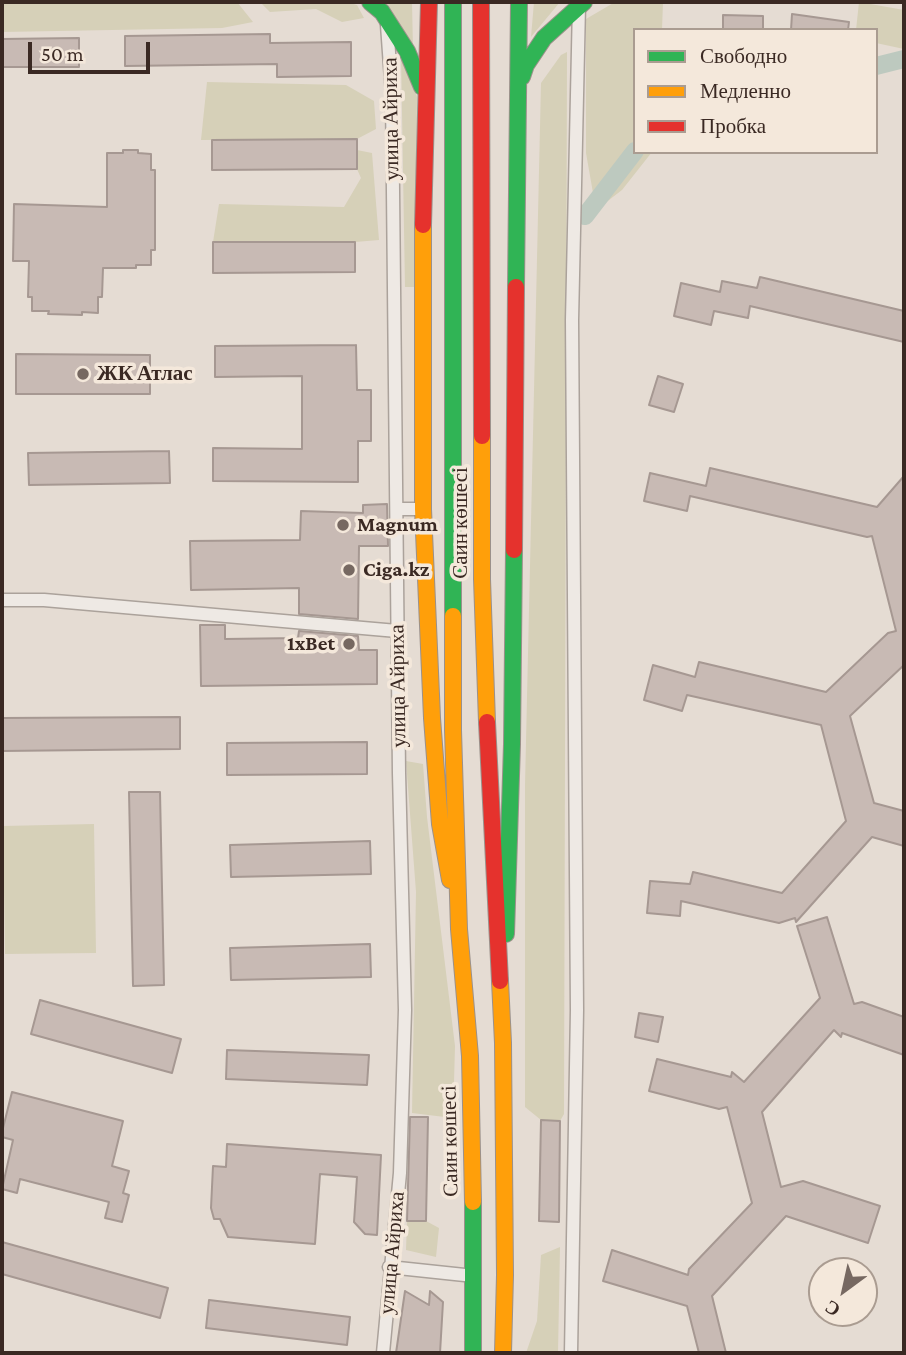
<!DOCTYPE html>
<html>
<head>
<meta charset="utf-8">
<style>
	body { margin:0 }
	#map { position:relative; width:906px; height:1355px; overflow:hidden; background:#e5dcd3; font-family:"Crimson Pro",serif }
	canvas { display:block }
	.frame { position:absolute; inset:0; border:4px solid #3a2923; pointer-events:none }
	.legend { position:absolute; left:633px; top:28px; width:245px; height:126px; box-sizing:border-box; background:#f4e8db; border:2px solid #aa9c91; margin:0; padding:9px 12px; list-style:none; font-size:21px; color:#3a2923 }
	.legend li { display:flex; align-items:center; gap:14px; height:35px }
	.legend b { width:35px; border:2px solid #aa9c91 }
	.north { position:absolute; left:808px; top:1257px; width:70px; height:70px; box-sizing:border-box; background:#f4e8db; border:2px solid #aa9c91; border-radius:50%; rotate:213deg; font-size:19px; font-weight:700; line-height:28px; text-align:center; color:#3a2923 }
	.north::after { content:''; display:block; margin:auto; width:24px; height:32px; background:#766861; clip-path:polygon(50% 0,100% 100%,50% 72%,0 100%) }
	.scale { position:absolute; left:28px; top:42px; width:122px; height:32px; box-sizing:border-box; border:4px solid #3a2923; border-top:0; padding-left:9px; font-size:21px; line-height:24px; white-space:nowrap; color:#3a2923; -webkit-text-stroke:5px #f4e8db; paint-order:stroke }
</style>
</head>
<body>
<div id="map">
<canvas width="906" height="1355"></canvas>
<div class="frame"></div>
<ul class="legend">
<li><b style="height:9px;background:#30b455"></b>Свободно</li>
<li><b style="height:9px;background:#ff9f0a"></b>Медленно</li>
<li><b style="height:9px;background:#e5322d"></b>Пробка</li>
</ul>
<div class="north">С</div>
<div class="scale">50 m</div>
</div>
<script>
const context = document.querySelector('canvas').getContext('2d');
context.lineJoin = 'round';
function paint(path, color) { context.fillStyle = color; context.fill(path, 'evenodd'); }
const poly = rows => new Path2D(rows.map(r => 'M' + r).join(''));
function strokePath(path, color, width, dash) { context.strokeStyle = color; context.lineWidth = width; context.lineCap = dash ? 'butt' : 'round'; context.setLineDash(dash || []); context.stroke(path); }
function drawText(font, color, halo, rows, align = 'center') {
  context.font = font + ' "Crimson Pro",serif'; context.lineWidth = 7; context.setLineDash([]); context.textBaseline = 'middle'; context.strokeStyle = halo; context.fillStyle = color; for (const [text, x, y, turn = 0] of rows) {
    context.save(); context.translate(x, y); context.rotate((+turn || 0) * Math.PI / 180); context.textAlign = isNaN(turn) ? turn : align; if (halo) context.strokeText(text, 0, 0); context.fillText(text, 0, 0); context.restore();
  }
}
paint(poly([
	[2,2,237,2,253,22,222,28,2,32],
	[260,2,347,2,357,5,364,18,342,22,316,9,270,12],
	[378,2,412,2,413,50],
	[534,2,560,2,531,37],
	[615,2,663,2,662,30,635,30,635,152,652,152,622,190,596,210,586,153,586,19],
	[859,2,904,10,904,49,876,43,876,30,856,30],
	[567,52,564,1114,560,1121,541,1120,525,1107,525,785,541,83,561,55],
	[401,55,412,78,417,97,415,287,405,287],
	[207,82,346,85,374,101,376,129,357,139,201,140],
	[357,150,372,153,379,240,355,242,213,242,219,204,344,207,361,178,357,169],
	[406,761,423,764,427,817,455,1046,453,1118,412,1113,416,892],
	[94,824,96,953,5,954,3,826],
	[407,1220,426,1221,439,1228,436,1257,406,1250],
	[560,1247,558,1353,526,1353,537,1321,541,1255]
]), '#d6d0b8');
strokePath(poly([
	[876,66,904,59],
	[585,216,635,151]
]), '#bdc9bf', 18);
const building = poly([
	[792,14,849,22,848,30,791,30,792,14],
	[723,15,763,16,763,30,723,30,723,15],
	[270,34,270,43,351,42,351,76,277,77,277,64,125,66,125,36,270,34],
	[79,38,79,67,2,67,2,39,79,38],
	[357,139,357,169,212,170,212,140,357,139],
	[123,150,138,150,138,153,151,154,151,170,155,170,155,250,151,250,151,265,136,265,136,268,103,268,102,297,98,297,98,313,82,312,82,315,48,314,49,311,32,311,32,297,28,297,29,261,13,261,14,204,107,207,107,153,123,153,123,150],
	[213,242,355,242,355,272,213,273,213,242],
	[760,277,904,311,904,342,750,306,748,318,714,311,711,325,674,316,681,283,720,292,722,281,757,288,760,277],
	[356,345,357,390,371,390,371,441,358,441,358,482,213,481,213,448,302,449,302,376,215,377,215,346,356,345],
	[16,354,150,355,150,394,16,394,16,354],
	[658,376,683,384,674,412,649,405,658,376],
	[169,451,170,483,29,485,28,453,169,451],
	[710,468,877,507,904,476,904,665,850,716,874,803,904,811,904,846,872,837,796,922,795,918,779,923,681,901,680,916,647,913,650,881,690,884,693,872,782,893,846,821,821,725,687,695,682,711,644,700,653,665,695,677,699,662,826,692,888,633,896,631,872,536,867,537,690,496,687,511,644,501,650,473,706,486,710,468],
	[387,504,388,546,359,546,358,619,299,614,299,588,191,590,190,541,300,540,301,511,363,513,363,505,387,504],
	[200,625,225,625,225,639,298,638,299,631,358,636,359,650,377,650,377,684,201,686,200,625],
	[180,717,180,749,2,751,2,718,180,717],
	[367,742,367,774,227,775,227,743,367,742],
	[129,792,160,792,164,985,133,986,129,792],
	[370,841,371,874,231,877,230,845,370,841],
	[827,917,854,1004,862,1002,904,1017,904,1055,842,1033,841,1037,834,1030,762,1112,781,1187,803,1181,880,1206,868,1243,786,1216,712,1296,726,1353,699,1353,687,1306,603,1281,612,1250,688,1275,689,1269,752,1203,727,1107,719,1109,649,1091,657,1059,731,1077,732,1072,744,1082,820,998,797,926,827,917],
	[370,944,371,977,231,980,230,948,370,944],
	[40,1000,181,1039,172,1073,31,1034,40,1000],
	[639,1013,663,1017,658,1042,635,1037,639,1013],
	[227,1050,369,1055,367,1085,226,1079,227,1050],
	[12,1092,123,1121,112,1166,129,1171,123,1193,129,1195,122,1222,105,1218,109,1202,20,1179,17,1193,2,1189,13,1140,2,1137,2,1132,12,1092],
	[410,1117,428,1117,426,1221,407,1221,410,1117],
	[541,1120,560,1121,559,1222,539,1221,541,1120],
	[227,1144,381,1155,377,1235,365,1234,354,1222,357,1177,320,1174,315,1244,228,1237,220,1219,214,1219,211,1208,213,1166,226,1167,227,1144],
	[2,1242,168,1288,160,1318,2,1274,2,1242],
	[405,1291,429,1305,430,1291,443,1302,440,1353,396,1353,405,1291],
	[209,1300,350,1317,347,1345,206,1328,209,1300]
]);
paint(building, '#c8bab4');
strokePath(building, '#a69892', 2);
const street = poly([
	[397,509,423,509],
	[2,600,44,600,397,631],
	[389,1267,474,1276],
	[383,1353,400,1173,405,1010,399,773,392,94,387,25],
	[571,1353,577,1010,572,320,579,5]
]);
const fast = poly([
	[370,2,382,12,407,51,422,87],
	[453,2,453,616],
	[522,77,526,65,544,38,584,2],
	[516,287,519,2],
	[506,934,512,744,514,550],
	[473,1202,473,1353]
]);
const slow = poly([
	[423,225,423,509,432,718,440,824,450,880],
	[482,436,482,579,487,722],
	[453,616,453,730,459,929,470,1056,473,1202],
	[500,981,503,1043,505,1275,503,1353]
]);
const jam = poly([
	[481,2,482,436],
	[423,225,429,2],
	[514,550,516,287],
	[487,722,500,981]
]);
strokePath(street, '#aba29b', 15);
strokePath(fast, '#9b918b', 18);
strokePath(slow, '#9b918b', 18);
strokePath(jam, '#9b918b', 18);
strokePath(street, '#eee9e4', 12);
strokePath(fast, '#30b455', 16);
strokePath(slow, '#ff9f0a', 16);
strokePath(jam, '#e5322d', 16);
for (const [x, y, r, color] of [
	[83,374,7,"#766861"],
	[343,525,7,"#766861"],
	[349,570,7,"#766861"],
	[349,644,7,"#766861"]
]) { const dot = new Path2D(); dot.arc(x, y, r, 0, 2 * Math.PI); context.fillStyle = color; context.fill(dot); strokePath(dot, '#f4e8db', 2.5); }
drawText('21px', '#3a2923', '#f4e8db', [
	["улица Айриха",391,119,-91],
	["Саин көшесі",461,523,-90],
	["улица Айриха",398,686,-91],
	["Саин көшесі",450,1141,-91],
	["улица Айриха",392,1253,-85]
]);
drawText('bold 21px', '#3a2923', '#f4e8db', [
	["ЖК Атлас",97,374],
	["Magnum",357,525],
	["Ciga.kz",363,570],
	["1xBet",335,644,"right"]
], 'left');
</script>
</body>
</html>
